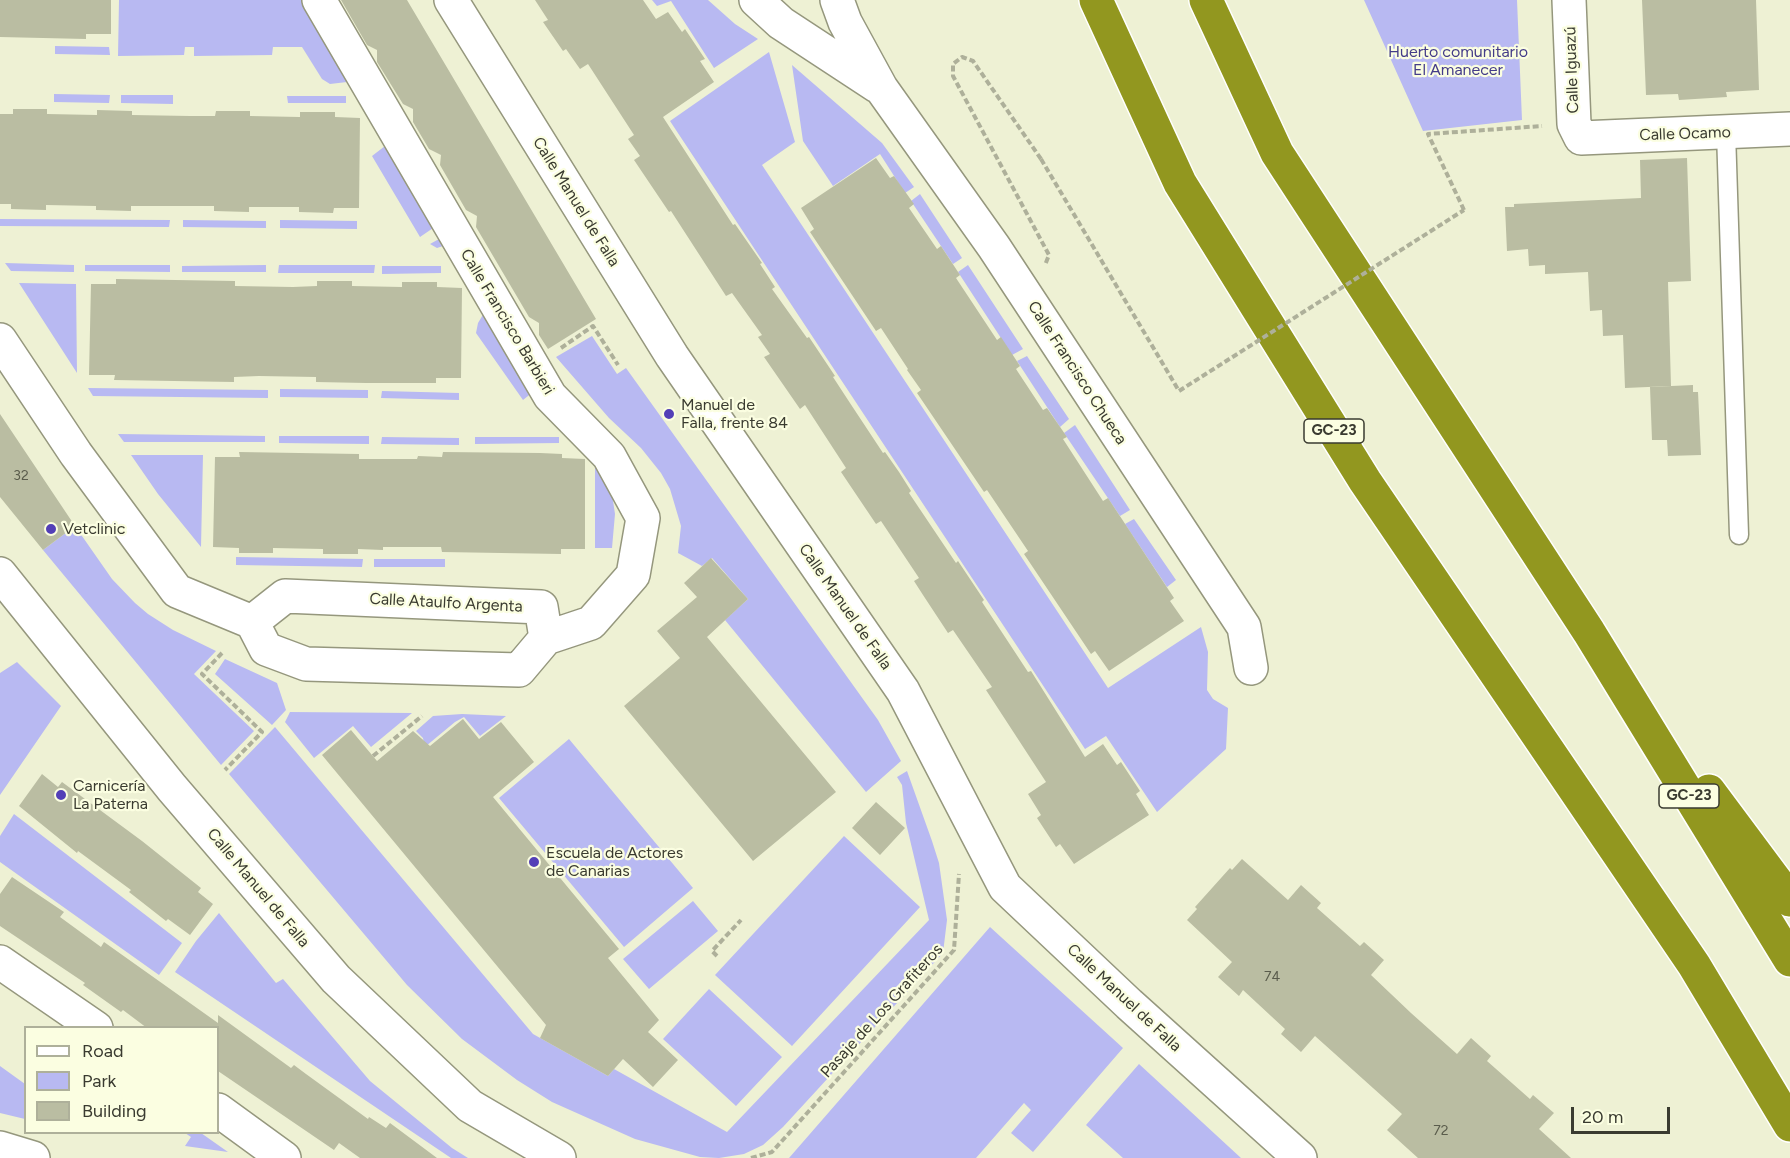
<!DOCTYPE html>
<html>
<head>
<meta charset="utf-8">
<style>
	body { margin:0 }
	#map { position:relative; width:1790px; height:1158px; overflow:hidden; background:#eef1d4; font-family:Figtree,sans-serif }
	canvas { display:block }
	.legend { position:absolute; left:24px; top:1026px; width:195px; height:108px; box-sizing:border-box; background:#fbfee1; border:2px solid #aeb09a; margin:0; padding:8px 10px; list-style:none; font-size:18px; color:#3a3b30 }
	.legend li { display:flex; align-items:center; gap:12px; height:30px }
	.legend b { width:30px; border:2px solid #aeb09a }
	.scale { position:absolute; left:1571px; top:1107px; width:99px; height:27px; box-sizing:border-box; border:3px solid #3a3b30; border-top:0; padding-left:8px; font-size:18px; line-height:21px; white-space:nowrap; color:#3a3b30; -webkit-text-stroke:4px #fbfee1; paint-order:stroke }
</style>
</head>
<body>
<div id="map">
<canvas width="1790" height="1158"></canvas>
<ul class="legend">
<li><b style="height:8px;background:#fff"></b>Road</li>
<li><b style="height:16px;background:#b8b9f2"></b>Park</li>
<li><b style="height:16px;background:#babda2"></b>Building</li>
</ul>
<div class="scale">20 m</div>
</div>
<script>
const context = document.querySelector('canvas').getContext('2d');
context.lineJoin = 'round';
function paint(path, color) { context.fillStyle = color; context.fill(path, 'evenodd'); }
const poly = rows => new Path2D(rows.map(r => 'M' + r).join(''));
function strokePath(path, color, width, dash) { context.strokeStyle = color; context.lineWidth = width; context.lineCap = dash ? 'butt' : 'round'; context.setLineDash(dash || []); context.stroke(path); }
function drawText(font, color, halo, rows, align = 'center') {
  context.font = font + ' Figtree,sans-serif'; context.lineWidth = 4.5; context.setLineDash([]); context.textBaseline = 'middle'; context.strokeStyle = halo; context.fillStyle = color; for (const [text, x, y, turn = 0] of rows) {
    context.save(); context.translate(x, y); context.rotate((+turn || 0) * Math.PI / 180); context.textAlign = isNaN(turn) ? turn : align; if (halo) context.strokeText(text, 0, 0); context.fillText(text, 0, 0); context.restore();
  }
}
paint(poly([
	[119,0,305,0,439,224,420,237,372,156,385,146,347,82,330,84,322,79,302,47,273,47,272,55,194,56,194,47,185,47,184,55,118,56],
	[652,0,708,0,735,24,758,39,714,68,671,1,657,6],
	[1364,0,1517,0,1522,120,1423,131],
	[55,46,109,47,110,55,55,54],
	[769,52,795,142,762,165,1108,688,1201,627,1208,652,1207,690,1213,699,1228,708,1226,749,1157,812,1106,736,1085,749,670,121],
	[792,65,882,143,914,187,905,193,880,154,833,186,803,141],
	[54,94,110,95,109,103,54,102],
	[121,95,173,95,173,104,121,103],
	[287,96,346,96,346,103,288,103],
	[920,194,962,258,953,264,911,201],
	[0,219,170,220,169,227,0,226],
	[183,220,266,221,266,228,183,227],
	[280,220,357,221,357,229,280,228],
	[448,234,538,388,523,400,476,333,478,323,484,313,446,245,437,248,430,244],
	[5,263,74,265,74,272,11,271],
	[85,265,170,265,170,272,85,271],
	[266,265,266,272,182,272,182,266],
	[279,265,375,265,374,273,278,273],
	[968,265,1023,349,1012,355,958,272],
	[382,266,441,266,441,273,382,274],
	[19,283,76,284,77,373],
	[592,336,617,374,626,368,878,720,901,761,866,792,725,620,748,599,712,558,702,566,678,553,681,526,670,489,661,473,641,448,609,418,556,357],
	[1027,356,1069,419,1060,427,1017,361],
	[88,388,268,390,268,398,93,396],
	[280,389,368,390,368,398,280,397],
	[382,391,459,393,459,400,381,398],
	[1075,425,1130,510,1120,516,1064,433],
	[118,434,265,436,265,442,124,442],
	[279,436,369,436,369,444,279,443],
	[382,437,459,438,459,445,381,444],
	[475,437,559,437,559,443,475,444],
	[131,455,203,455,201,547,158,494],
	[595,463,612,494,615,514,612,548,595,548],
	[1134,519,1176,580,1167,587,1125,524],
	[75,526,112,579,135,603,148,614,173,630,216,651,194,674,254,731,221,765,43,550],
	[236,557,363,559,362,567,236,565],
	[374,559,445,559,445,567,374,567],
	[225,659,277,683,286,710,272,725,215,674],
	[17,662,61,706,0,795,0,673],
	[290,712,412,713,371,747,353,726,314,758,285,722],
	[462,714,506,716,480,736,464,717,455,722,420,751,424,744,423,738,416,731,433,716],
	[275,727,533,1034,608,1076,614,1069,727,1132,929,920,906,823,902,785,897,777,907,771,932,841,939,863,947,920,943,953,783,1127,763,1145,744,1154,719,1158,700,1157,635,1139,552,1102,517,1080,462,1039,407,985,229,774],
	[569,739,693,888,624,947,499,798],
	[14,814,182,943,159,975,0,862,0,836],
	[844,836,920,907,792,1046,715,975],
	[693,901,718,931,649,989,623,959],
	[219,913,276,983,283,979,370,1081,452,1148,468,1158,451,1158,175,972,196,941],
	[990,927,1123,1048,1033,1152,1011,1133,1031,1110,1024,1103,976,1158,789,1158],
	[709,989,782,1057,736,1106,663,1039],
	[1139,1064,1241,1158,1123,1158,1086,1125],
	[0,1066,25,1084,25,1119,0,1113],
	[185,1133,201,1133,228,1152,185,1146,191,1137]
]), '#b8b9f2');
paint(poly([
	[0,0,111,0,111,34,86,34,86,39,0,37],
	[341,0,407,0,596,319,548,349,539,335,539,323,529,317,476,227,477,216,466,210,440,165,441,155,429,149,413,122,413,109,403,104,377,62,377,50,367,45],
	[535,0,643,0,656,19,668,12,682,32,685,29,705,59,700,61,714,82,663,117,733,225,735,224,762,263,760,264,775,287,772,289,807,338,809,337,835,376,833,377,848,400,883,453,885,452,899,472,911,491,909,493,956,563,958,561,984,600,982,602,1028,672,1031,671,1085,757,1103,744,1117,765,1121,762,1140,791,1136,794,1149,815,1074,864,1060,844,1056,847,1037,818,1041,815,1028,794,1046,782,986,690,992,687,953,630,948,633,923,595,914,581,919,578,881,521,876,524,841,472,846,468,805,405,800,409,764,357,770,354,758,337,762,335,732,293,726,296,671,211,669,212,634,160,640,156,628,139,634,135,588,64,580,69,566,49,563,51,543,22,548,20],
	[1642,0,1756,0,1759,90,1726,92,1727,97,1679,100,1678,94,1646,95],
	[13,109,47,109,47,114,97,115,97,110,132,111,132,115,190,116,215,116,216,111,250,111,250,116,300,117,300,112,335,112,335,117,360,118,359,208,334,208,333,213,299,212,299,207,249,207,249,212,214,211,214,206,131,206,131,211,96,210,96,206,46,205,46,210,11,209,11,204,0,204,0,114,13,114],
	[876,158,890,178,894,176,914,204,909,208,937,249,941,246,960,275,956,278,997,340,1001,337,1020,366,1016,369,1043,410,1047,408,1067,437,1063,439,1103,501,1108,498,1174,598,1170,601,1184,621,1109,671,1095,651,1091,654,1024,554,1028,551,987,490,984,492,917,393,921,390,907,370,908,369,881,328,876,331,810,232,814,229,801,208],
	[1687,158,1691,281,1668,282,1671,386,1625,388,1623,335,1603,336,1602,310,1590,311,1588,272,1545,274,1545,265,1529,266,1528,249,1507,251,1505,207,1514,207,1514,204,1641,198,1640,160],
	[116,279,235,281,235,286,293,287,317,286,317,281,352,281,352,286,402,287,402,282,437,282,437,287,462,288,461,378,436,378,436,383,366,383,316,382,316,377,259,376,234,377,234,382,114,380,115,375,89,375,91,284,116,284],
	[1693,385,1693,392,1698,392,1701,455,1668,456,1667,440,1652,440,1650,387],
	[0,414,75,526,43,550,0,497],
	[239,452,359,454,359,459,417,459,418,456,442,457,443,452,540,453,562,454,562,458,585,459,585,549,561,549,561,554,442,552,441,547,383,547,383,550,358,549,358,554,323,554,323,549,273,548,273,553,239,553,239,548,213,547,215,457,240,457],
	[711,558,748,599,707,637,836,792,753,861,624,706,680,658,657,631,697,597,684,583],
	[463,719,479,739,501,722,534,762,493,797,619,949,608,958,659,1020,648,1032,678,1060,653,1087,623,1059,608,1076,540,1038,546,1025,322,755,351,730,377,761,413,731,430,746],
	[42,774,58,787,62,782,142,841,201,888,198,892,213,904,190,935,168,919,166,921,129,892,131,890,78,851,77,853,19,806],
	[876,802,905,828,880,855,852,828],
	[1242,859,1288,900,1301,885,1321,903,1317,908,1360,946,1364,942,1384,960,1371,975,1411,1013,1457,1054,1471,1038,1491,1056,1487,1061,1530,1099,1533,1095,1554,1113,1539,1129,1571,1158,1418,1158,1387,1130,1402,1114,1315,1036,1301,1052,1281,1034,1285,1029,1243,990,1239,996,1218,977,1232,962,1187,920,1197,909,1195,907,1230,868,1232,870],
	[12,877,64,912,60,917,101,947,104,942,218,1023,218,1015,291,1068,294,1065,306,1074,368,1119,369,1117,386,1128,390,1123,437,1158,360,1158,339,1143,334,1150,218,1071,218,1028,147,1028,123,1010,121,1012,83,985,85,983,0,926,0,894]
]), '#babda2');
const service = poly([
	[1726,132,1739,535]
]);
const minor = poly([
	[319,0,550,396,609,456,643,518,633,575,591,623,546,638],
	[451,0,672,356,903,691,1005,887,1129,1004,1300,1158],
	[756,0,781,23,877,86],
	[837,0,845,22,881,88,994,247,1244,627,1251,668],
	[1569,0,1574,124,1581,138,1790,129],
	[0,340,76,454,177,591,252,622,266,649,306,664,519,670,546,638,541,607,285,596,252,622],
	[0,574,172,788,336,979,470,1106,559,1158],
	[0,962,96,1028],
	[218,1110,284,1158],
	[0,1148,33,1158]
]);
const motorway = poly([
	[1096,0,1180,183,1365,481,1694,965,1790,1125],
	[1206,0,1277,153,1589,632,1790,960],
	[1709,791,1790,900]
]);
strokePath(service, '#95977d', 21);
strokePath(minor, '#95977d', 36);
strokePath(motorway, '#fff', 36);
strokePath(poly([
	[1041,159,973,61,962,57,953,64,953,76,1049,255,1045,265],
	[1464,210,1428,134,1542,126],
	[561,348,593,326,618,365],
	[222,653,202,674,262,732,225,770],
	[373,756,422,716],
	[717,956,712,951,741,920],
	[751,1158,772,1152,954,950,959,874]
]), '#aeb09a', 4, [6, 3]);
strokePath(service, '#fff', 18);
strokePath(minor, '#fff', 33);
strokePath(motorway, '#92971f', 33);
strokePath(poly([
	[1041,159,1179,391,1464,210]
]), '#aeb09a', 4, [6, 3]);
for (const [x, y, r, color] of [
	[669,414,6,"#533fb7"],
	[51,529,6,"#533fb7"],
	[61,795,6,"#533fb7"],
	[534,862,6,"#533fb7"]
]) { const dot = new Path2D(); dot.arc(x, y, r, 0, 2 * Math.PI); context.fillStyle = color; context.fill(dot); strokePath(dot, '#fbfee1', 2); }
drawText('14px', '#5a5c4c', null, [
	["32",21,476],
	["74",1272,977],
	["72",1441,1131]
]);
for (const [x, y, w] of [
	[1334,431,60],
	[1689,796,60]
]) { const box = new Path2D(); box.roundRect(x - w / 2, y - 12, w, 24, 4.5); context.fillStyle = '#fbfee1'; context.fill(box); strokePath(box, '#3a3b30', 1.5); }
drawText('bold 15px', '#3a3b30', null, [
	["GC-23",1334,431],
	["GC-23",1689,796]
]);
drawText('16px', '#443c88', '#fbfee1', [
	["Huerto comunitario",1458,52],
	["El Amanecer",1458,70]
]);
drawText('16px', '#3a3b30', '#fbfee1', [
	["Calle Iguazú",1572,70,-92],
	["Calle Ocamo",1685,134,-2],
	["Calle Manuel de Falla",576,202,58],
	["Calle Francisco Barbieri",507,322,59],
	["Calle Francisco Chueca",1077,373,57],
	["Calle Ataulfo Argenta",446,603,3],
	["Calle Manuel de Falla",845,607,55],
	["Calle Manuel de Falla",258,888,50],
	["Calle Manuel de Falla",1124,998,43],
	["Pasaje de Los Grafiteros",882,1011,-48]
]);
drawText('16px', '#3a3b30', '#fbfee1', [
	["Manuel de",681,405],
	["Falla, frente 84",681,423],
	["Vetclinic",63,529],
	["Carnicería",73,786],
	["La Paterna",73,804],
	["Escuela de Actores",546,853],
	["de Canarias",546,871]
], 'left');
</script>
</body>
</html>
